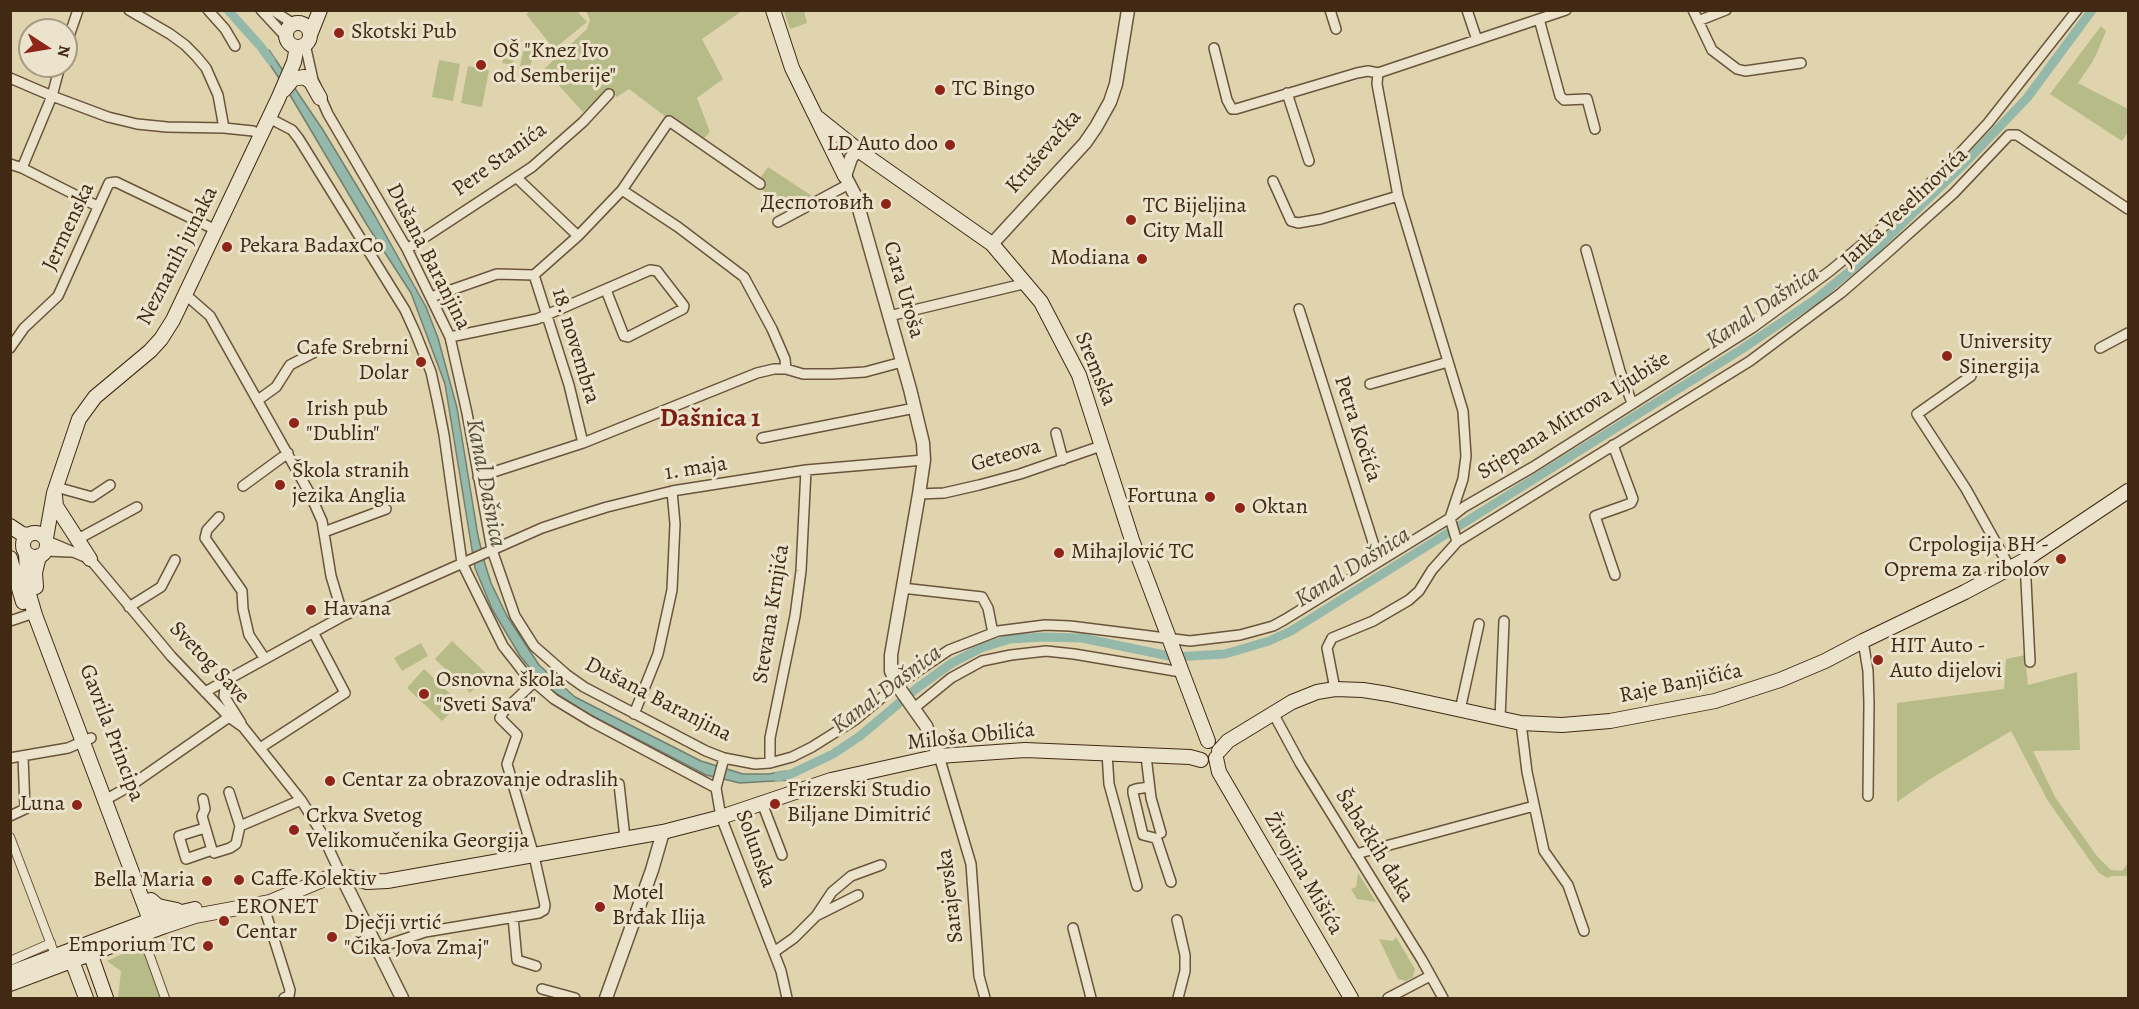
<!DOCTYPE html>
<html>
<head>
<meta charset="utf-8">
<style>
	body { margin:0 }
	#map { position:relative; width:2139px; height:1009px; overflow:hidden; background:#e0d4af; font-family:Alegreya,serif }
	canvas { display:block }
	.frame { position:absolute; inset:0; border:12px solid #422914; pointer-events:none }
	.north { position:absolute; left:18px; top:18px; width:60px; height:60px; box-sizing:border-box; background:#ebe3cb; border:2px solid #a79982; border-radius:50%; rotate:102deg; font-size:16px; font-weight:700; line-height:24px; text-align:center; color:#422914 }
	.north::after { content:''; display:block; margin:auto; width:21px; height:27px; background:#8f2418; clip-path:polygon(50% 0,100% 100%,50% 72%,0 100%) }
</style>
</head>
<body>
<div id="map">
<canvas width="2139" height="1009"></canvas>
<div class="frame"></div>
<div class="north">N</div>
</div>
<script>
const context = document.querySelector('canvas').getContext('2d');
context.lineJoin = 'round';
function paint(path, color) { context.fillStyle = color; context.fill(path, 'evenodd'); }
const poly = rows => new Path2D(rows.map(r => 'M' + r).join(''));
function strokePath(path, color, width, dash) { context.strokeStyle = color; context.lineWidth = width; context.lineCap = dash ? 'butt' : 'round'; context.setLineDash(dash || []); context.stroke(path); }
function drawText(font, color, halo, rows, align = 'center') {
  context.font = font + ' Alegreya,serif'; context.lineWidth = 6; context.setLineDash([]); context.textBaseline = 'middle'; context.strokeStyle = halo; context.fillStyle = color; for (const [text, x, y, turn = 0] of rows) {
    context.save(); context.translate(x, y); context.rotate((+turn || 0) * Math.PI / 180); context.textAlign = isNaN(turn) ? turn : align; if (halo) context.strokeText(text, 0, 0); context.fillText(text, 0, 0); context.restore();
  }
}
paint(poly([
	[531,11,577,11,587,22,554,49,526,14],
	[586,11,742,11,702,39,723,79,697,98,710,132,704,138,666,117,629,89,617,97,609,88,583,112,544,69,587,29,590,20],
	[784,11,804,11,807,23,790,29],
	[2101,26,2106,31,2099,48,2093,61,2078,83,2128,109,2128,132,2122,141,2050,94],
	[507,41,517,43,512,65,502,63],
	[525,43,535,45,530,68,520,66],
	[439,60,460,64,453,101,432,97],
	[468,66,489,70,482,107,461,103],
	[768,167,815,198,790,210,762,190,767,183,760,178],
	[452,641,488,675,470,693,435,659],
	[421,643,428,656,402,671,394,658],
	[2025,655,2028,685,2077,672,2080,750,2033,751,2055,797,2097,856,2111,870,2122,871,2128,863,2128,876,2112,876,2107,878,2098,872,2048,801,2011,731,1930,779,1897,802,1897,703,2004,689,2006,659],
	[424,669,460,703,442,721,407,688],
	[1358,873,1376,902,1357,899,1351,889,1356,887],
	[1396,937,1415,969,1413,977,1406,981,1398,979,1379,939,1393,941],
	[145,947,162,998,118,998,121,971,107,961,133,949]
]), '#b7bb87');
const water = poly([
	[269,50,323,130,375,216,426,307,438,338,457,408,478,536,485,564,491,583,507,616,539,665,575,697,701,761,743,774,769,774,786,771,790,780,740,783,706,775,585,712,560,696,542,683,520,656,492,609,475,568,445,384,411,293,367,225,290,95,263,54,269,50]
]);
paint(water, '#94b8aa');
strokePath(water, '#737f6e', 1.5);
strokePath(poly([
	[228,10,261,47,271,61],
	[777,777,791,774,833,754,860,736,917,688,952,663,981,648,1010,639,1043,637,1082,638,1174,657,1225,654,1269,641,1291,631,1742,349,1816,299,1874,251,1965,163,2027,98,2092,10]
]), '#94b8aa', 9);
const pedestrian = poly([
	[10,837,55,955],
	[142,934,165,998],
	[10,961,51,943]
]);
const minor = poly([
	[129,10,170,34,185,45,196,56,206,68,218,95,224,128],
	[208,10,225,29,235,46],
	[261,10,286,37],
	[272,10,294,24],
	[1330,10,1336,29],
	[1467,10,1477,40],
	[1693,10,1712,50,1737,69,1745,71,1801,63],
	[1539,19,1560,96,1564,100,1587,99,1595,129],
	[1698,21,1726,10],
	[305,44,313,80,328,114,407,249,450,337,467,413,492,550,515,616,534,646,567,675,584,687,706,751,724,758,755,764,770,763,792,757,812,747,855,720,897,685,949,650,998,631,1045,625,1070,626,1190,641,1240,635,1273,626,1284,620,1450,518,1464,507,1533,467,1752,328,1830,271,1894,218,1950,164,1988,123,2077,10],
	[66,45,78,10],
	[1214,48,1227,100,1232,109,1236,109,1357,73,1368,71,1378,73,1566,10],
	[60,66,52,96,108,117,137,124,167,127,224,128,253,131,261,135],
	[1378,73,1377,84,1398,196,1463,411,1466,456,1463,479,1450,518,1457,542],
	[10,78,52,96,22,168,10,164],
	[1287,93,1309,161],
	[269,118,292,130,299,139,405,310,415,332,431,372,438,404,444,435,462,563,503,646,525,674,554,699,592,722,716,788],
	[22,168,97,206],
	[517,178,578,236],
	[1273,181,1291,221,1298,223,1321,219,1398,196],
	[622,190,669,121,760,184],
	[778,222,849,184],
	[407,249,532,167,583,122,609,94],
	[1586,250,1620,371,1632,403],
	[186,295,210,316,310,494,322,521,331,576,343,616],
	[431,297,497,274,534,275],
	[1299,309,1379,561],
	[889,316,1027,283],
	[450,337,537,319,650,270,657,271,684,306,683,309,628,337,624,336,606,290],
	[10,348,24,328,58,296,109,183,116,182,216,230],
	[2100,348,2128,333],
	[1971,376,1917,414,1966,489,2010,568],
	[1370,384,1448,362],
	[258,400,276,387,290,365,313,353],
	[1056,433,1063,460],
	[762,438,915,408],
	[583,443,569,385,534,275,578,236,622,190,678,227,744,277,772,329,785,359,786,369],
	[1613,445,1633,499,1631,503,1626,505,1595,516,1615,575],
	[478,477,583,443,757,373,774,369,786,369,803,374,832,374,865,372,902,362],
	[243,486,288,453],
	[56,487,92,497,110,485],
	[919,494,944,493,979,485,1020,474,1101,446],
	[219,517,207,530,205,538,242,591,243,609,249,635,265,659],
	[324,532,386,509],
	[78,539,137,507],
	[47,541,90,559,171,656,229,717,243,727,301,800,321,832,341,875],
	[46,551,70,552],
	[2025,560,2030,662],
	[902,588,982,597,988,608,993,633],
	[129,607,161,587,175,560],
	[10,621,34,613],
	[1863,641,1868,671,1869,703,1868,796],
	[226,680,224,696,241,723],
	[1335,689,1327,648,1332,638,1373,621,1409,600,1419,591,1432,570,1457,542,1750,361,1774,343,1841,293,1886,254,1954,193,2009,135,2017,135,2128,209],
	[205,692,343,616,542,528,578,516,607,507,672,491,806,470,924,460],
	[913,709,951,678,982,661,1011,655,1046,651,1074,654,1181,672],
	[1460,710,1479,624],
	[1273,713,1300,763,1422,960,1443,998],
	[634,714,658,654,672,590,675,524,672,491],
	[1500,719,1504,621],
	[1521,723,1527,772,1544,851,1568,885,1584,931],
	[260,748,345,693,313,632],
	[1107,753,1109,784,1137,886],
	[939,756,971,864,979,976,985,998],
	[1146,756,1151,798,1161,833],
	[10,758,68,748,91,738],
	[724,758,716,788,721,817,781,971,787,998],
	[770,763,770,738,795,616,801,571,806,470],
	[619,784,625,838],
	[1149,787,1136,789,1133,790,1133,793,1143,835,1155,838,1157,840,1171,882],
	[203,799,205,809,202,816,212,850,214,853,230,848,236,844,240,826,229,792],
	[105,800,130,786,229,717],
	[762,803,782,855],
	[10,816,25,809,23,756],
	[240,826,301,800],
	[205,828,179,836,186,859,212,850],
	[1356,854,1534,806],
	[263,904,290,990,289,996,284,998],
	[816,916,858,895],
	[513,917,517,960,536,966],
	[1177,920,1185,955,1185,971,1178,998],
	[1073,928,1091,998],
	[378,948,425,932,539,913,544,910,545,905,534,856,507,764,517,735,500,718,504,711,533,683],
	[774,952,794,938,816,916,832,892,851,876,881,865],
	[542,989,575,998],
	[1388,998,1430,976]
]);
const tertiary = poly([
	[858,150,851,158,845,176,855,195,910,389,923,443,924,460,919,494,891,655,891,671,897,685,926,726,939,756],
	[992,244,1085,143,1096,127,1110,102,1116,84,1128,10],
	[341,875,402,998],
	[606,998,652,870,663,832]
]);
const secondary = poly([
	[773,10,792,68,845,176],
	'286 35a12 12 0 1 1 24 0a12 12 0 1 1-24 0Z',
	[310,35,320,10],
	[284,90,293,79,304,77,311,82,320,98],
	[818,118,858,150,992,244,1041,302,1079,375,1132,540,1208,741],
	[55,496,56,506,90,559],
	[10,526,22,534,28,535],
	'23 545a12 12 0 1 1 24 0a12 12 0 1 1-24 0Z',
	[46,538,54,493,79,419,95,397,150,351,161,339,173,320,278,99,294,62,297,47],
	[26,553,28,591,35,615,150,920,165,926],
	[10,558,23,602],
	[36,587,35,573,39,556],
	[1219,751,1228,741,1292,702,1317,692,1335,689,1363,690,1388,694,1521,723,1562,725,1610,721,1715,701,1780,680,1825,661,1863,641,1965,592,2025,560,2128,491],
	[1216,758,1219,772,1351,998],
	[151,900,158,906,177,910],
	[88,947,106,998],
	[69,953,86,998],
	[10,973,156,918,195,909],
	[10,984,165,926,195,916,270,902,327,878,341,875,367,882,387,881,663,832,721,817,831,780,939,756,1025,750,1190,757,1201,760]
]);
strokePath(pedestrian, '#6a543b', 10);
strokePath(minor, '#6a543b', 12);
strokePath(tertiary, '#6a543b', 15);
strokePath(secondary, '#422914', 16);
strokePath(pedestrian, '#ebe3cb', 8);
strokePath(minor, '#ebe3cb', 9);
strokePath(tertiary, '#ebe3cb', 12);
strokePath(secondary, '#ebe3cb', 14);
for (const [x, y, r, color] of [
	[339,33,6,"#8f2418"],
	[481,65,6,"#8f2418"],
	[940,90,6,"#8f2418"],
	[950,145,6,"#8f2418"],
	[886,204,6,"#8f2418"],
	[1131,220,6,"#8f2418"],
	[227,247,6,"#8f2418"],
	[1142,259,6,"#8f2418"],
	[1947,356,6,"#8f2418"],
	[421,362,6,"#8f2418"],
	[294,423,6,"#8f2418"],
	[280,485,6,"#8f2418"],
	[1210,497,6,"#8f2418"],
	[1240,508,6,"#8f2418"],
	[1059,553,6,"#8f2418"],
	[2061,559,6,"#8f2418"],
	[311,610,6,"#8f2418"],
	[1878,660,6,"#8f2418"],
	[424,694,6,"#8f2418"],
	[330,781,6,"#8f2418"],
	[775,804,6,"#8f2418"],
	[77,805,6,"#8f2418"],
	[294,830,6,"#8f2418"],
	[239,880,6,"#8f2418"],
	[207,881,6,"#8f2418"],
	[600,907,6,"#8f2418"],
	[224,921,6,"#8f2418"],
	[332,937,6,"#8f2418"],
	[208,946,6,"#8f2418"]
]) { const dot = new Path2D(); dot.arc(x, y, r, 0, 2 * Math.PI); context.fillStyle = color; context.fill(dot); strokePath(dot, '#ebe3cb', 2); }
drawText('22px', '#422914', '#ebe3cb', [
	["Skotski Pub",351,33],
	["OŠ \"Knez Ivo",493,52],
	["od Semberije\"",493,77],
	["TC Bingo",952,90],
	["LD Auto doo",938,145,"right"],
	["Деспотовић",874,204,"right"],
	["TC Bijeljina",1143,207],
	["City Mall",1143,232],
	["Pekara BadaxCo",239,247],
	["Modiana",1130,259,"right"],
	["University",1959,343],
	["Sinergija",1959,368],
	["Cafe Srebrni",409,349,"right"],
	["Dolar",409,374,"right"],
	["Irish pub",306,410],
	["\"Dublin\"",306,435],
	["Škola stranih",292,472],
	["jezika Anglia",292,497],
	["Fortuna",1198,497,"right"],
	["Oktan",1252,508],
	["Crpologija BH -",2049,546,"right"],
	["Oprema za ribolov",2049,571,"right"],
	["Mihajlović TC",1071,553],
	["Havana",323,610],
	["HIT Auto -",1890,647],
	["Auto dijelovi",1890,672],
	["Osnovna škola",436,681],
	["\"Sveti Sava\"",436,706],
	["Centar za obrazovanje odraslih",342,781],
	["Frizerski Studio",787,791],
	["Biljane Dimitrić",787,816],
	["Luna",65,805,"right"],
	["Crkva Svetog",306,817],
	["Velikomučenika Georgija",306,842],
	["Caffe Kolektiv",251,880],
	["Bella Maria",195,881,"right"],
	["Motel",612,894],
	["Brđak Ilija",612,919],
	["ERONET",236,908],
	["Centar",236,933],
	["Dječji vrtić",344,924],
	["\"Čika Jova Zmaj\"",344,949],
	["Emporium TC",196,946,"right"]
], 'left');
drawText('22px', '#422914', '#ebe3cb', [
	["Kruševačka",1044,152,-49],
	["Pere Stanića",500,160,-36],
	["Janka Veselinovića",1905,208,-43],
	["Jermenska",69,227,-65],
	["Neznanih junaka",178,256,-63],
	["Dušana Baranjina",428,257,63],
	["Cara Uroša",903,290,74],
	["18. novembra",575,346,73],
	["Sremska",1095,369,68],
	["Stjepana Mitrova Ljubiše",1574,416,-32],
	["Petra Kočića",1357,429,72],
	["Geteova",1006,456,-16],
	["1. maja",696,469,-9],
	["Stevana Krnjića",772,614,-81],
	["Svetog Save",209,663,46],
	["Raje Banjičića",1681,684,-12],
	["Dušana Baranjina",658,700,27],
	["Gavrila Principa",111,733,69],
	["Miloša Obilića",971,737,-6],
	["Šabačkih đaka",1374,846,58],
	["Solunska",755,849,70],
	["Živojina Mišića",1303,874,60],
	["Sarajevska",951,896,-97]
]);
drawText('italic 24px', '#564d3a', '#ebe3cb', [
	["Kanal Dašnica",1763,308,-34],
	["Kanal Dašnica",485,483,79],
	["Kanal Dašnica",1353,568,-32],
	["Kanal Dašnica",887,690,-37]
]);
drawText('bold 26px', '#7a1f14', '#ebe3cb', [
	["Dašnica 1",710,420]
]);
</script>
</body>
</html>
